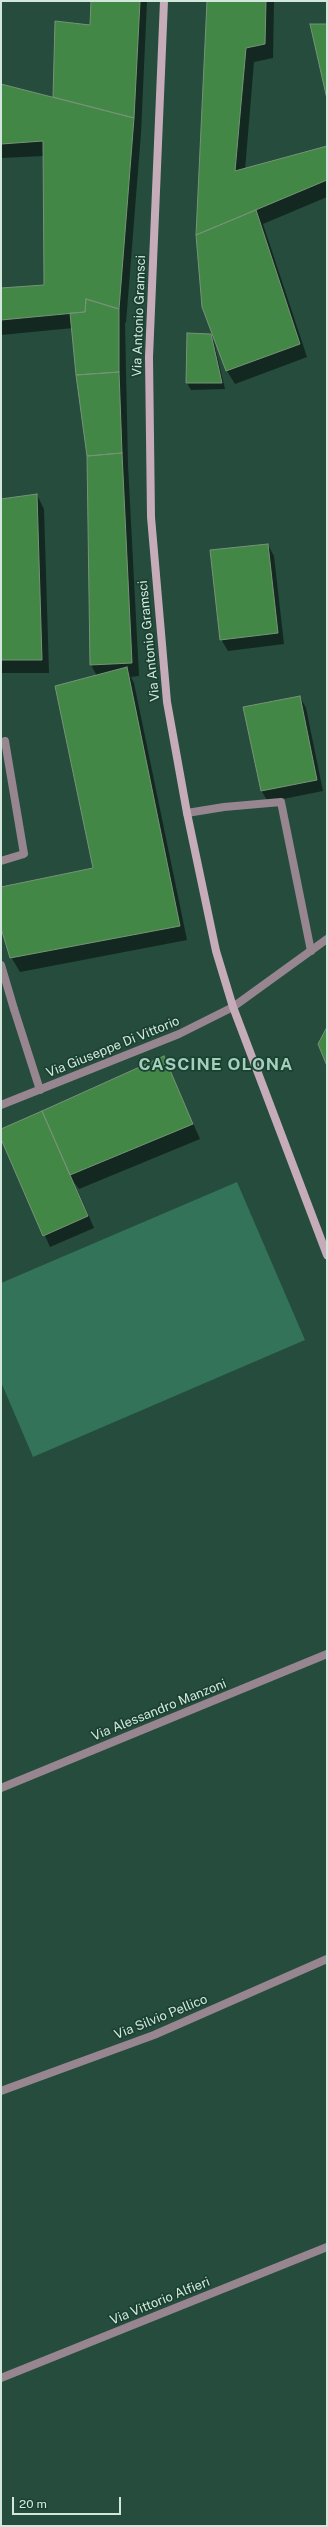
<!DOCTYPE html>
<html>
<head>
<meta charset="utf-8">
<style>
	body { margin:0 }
	#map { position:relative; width:328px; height:2527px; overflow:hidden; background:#254c3c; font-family:"Public Sans",sans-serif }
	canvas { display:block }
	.frame { position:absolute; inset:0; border:2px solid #d3e8dd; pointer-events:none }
	.scale { position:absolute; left:12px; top:2497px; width:109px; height:18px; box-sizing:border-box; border:2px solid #d3e8dd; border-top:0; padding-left:5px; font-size:12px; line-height:14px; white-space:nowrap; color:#d3e8dd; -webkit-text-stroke:3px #1a4132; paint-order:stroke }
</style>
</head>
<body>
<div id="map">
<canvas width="328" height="2527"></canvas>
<div class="frame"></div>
<div class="scale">20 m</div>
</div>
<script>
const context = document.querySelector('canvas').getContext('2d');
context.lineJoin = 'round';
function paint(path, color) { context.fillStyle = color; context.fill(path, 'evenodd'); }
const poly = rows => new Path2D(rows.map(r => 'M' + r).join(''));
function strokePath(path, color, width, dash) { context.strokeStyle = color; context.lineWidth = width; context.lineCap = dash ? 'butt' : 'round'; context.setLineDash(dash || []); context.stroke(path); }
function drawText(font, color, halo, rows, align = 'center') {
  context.font = font + ' "Public Sans",sans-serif'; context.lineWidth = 3.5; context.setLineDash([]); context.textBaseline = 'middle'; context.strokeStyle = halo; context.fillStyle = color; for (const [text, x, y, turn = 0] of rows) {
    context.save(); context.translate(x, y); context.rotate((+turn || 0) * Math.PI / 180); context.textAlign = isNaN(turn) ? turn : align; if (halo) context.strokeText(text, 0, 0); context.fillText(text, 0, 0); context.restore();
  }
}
paint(poly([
	[237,1182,305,1340,33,1457,1,1382,1,1283]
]), '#32735a');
paint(poly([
	[92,1,147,1,141,133,126,323,125,322,128,465,139,676,131,677,134,683,187,940,20,972,11,957,1,924,1,888,94,869,97,676,91,665,88,455,73,328,1,335,1,289,45,286,44,156,1,158,1,85,55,99,91,26],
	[208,1,274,1,273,58,254,62,245,170,327,147,327,197,263,224,307,357,235,384,227,371,203,307,197,235],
	[188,334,210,335,214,342,225,389,191,390,187,383],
	[37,495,44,509,49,673,1,673,1,500],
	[268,545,274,556,284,644,228,651,221,639],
	[300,697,306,708,323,791,268,802,261,790],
	[164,1058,200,1139,79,1189,74,1182,94,1228,50,1247,1,1136,1,1130]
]), '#0007');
const building = poly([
	[91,1,140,1,134,118,53,97,55,21,90,25,91,1],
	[207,1,266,1,265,44,246,48,235,171,327,146,327,180,196,235,207,1],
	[310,24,327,24,327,99,310,24],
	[1,84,134,118,119,309,86,299,85,312,1,320,1,288,44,285,43,141,1,144,1,84],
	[256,210,300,344,226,371,202,307,196,235,256,210],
	[86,299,119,309,119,372,76,375,70,313,85,312,86,299],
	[187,333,211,334,222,383,186,383,187,333],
	[119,372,122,453,87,456,76,375,119,372],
	[122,453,132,663,90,665,87,456,122,453],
	[37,494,42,660,1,660,1,499,37,494],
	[268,544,278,633,220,640,210,550,268,544],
	[127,667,180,926,10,958,1,928,1,887,93,868,55,686,127,667],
	[300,696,317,780,261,791,243,707,300,696],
	[327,1027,327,1066,318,1044,327,1027],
	[164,1056,193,1124,70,1175,42,1111,164,1056],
	[42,1111,88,1216,43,1236,1,1139,1,1129,42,1111]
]);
paint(building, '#438747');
strokePath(building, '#779377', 1);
strokePath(poly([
	[187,813,224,807,281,802,311,951],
	[1,861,24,854,5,741],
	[1,965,14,1009]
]), '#97868f', 8);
strokePath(poly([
	[233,1007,327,939],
	[14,1009,40,1090],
	[1,1788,327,1654],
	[1,2091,154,2035,327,1959],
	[1,2378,327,2247]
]), '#97868f', 8);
strokePath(poly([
	[1,1105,179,1034,233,1007]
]), '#97868f', 8);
strokePath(poly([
	[164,1,149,357,151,517,167,702,187,813,216,951,233,1007,327,1255]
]), '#c6abb9', 8);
drawText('13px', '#d3e8dd', '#1a4132', [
	["Via Antonio Gramsci",139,316,-88],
	["Via Antonio Gramsci",149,641,-96],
	["Via Giuseppe Di Vittorio",113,1047,-22],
	["Via Alessandro Manzoni",159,1710,-22],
	["Via Silvio Pellico",161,2017,-22],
	["Via Vittorio Alfieri",160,2301,-22]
]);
context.letterSpacing = '1px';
drawText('bold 17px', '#a4cfbb', '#1a4132', [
	["CASCINE OLONA",216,1065]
]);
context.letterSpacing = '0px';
</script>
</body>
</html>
